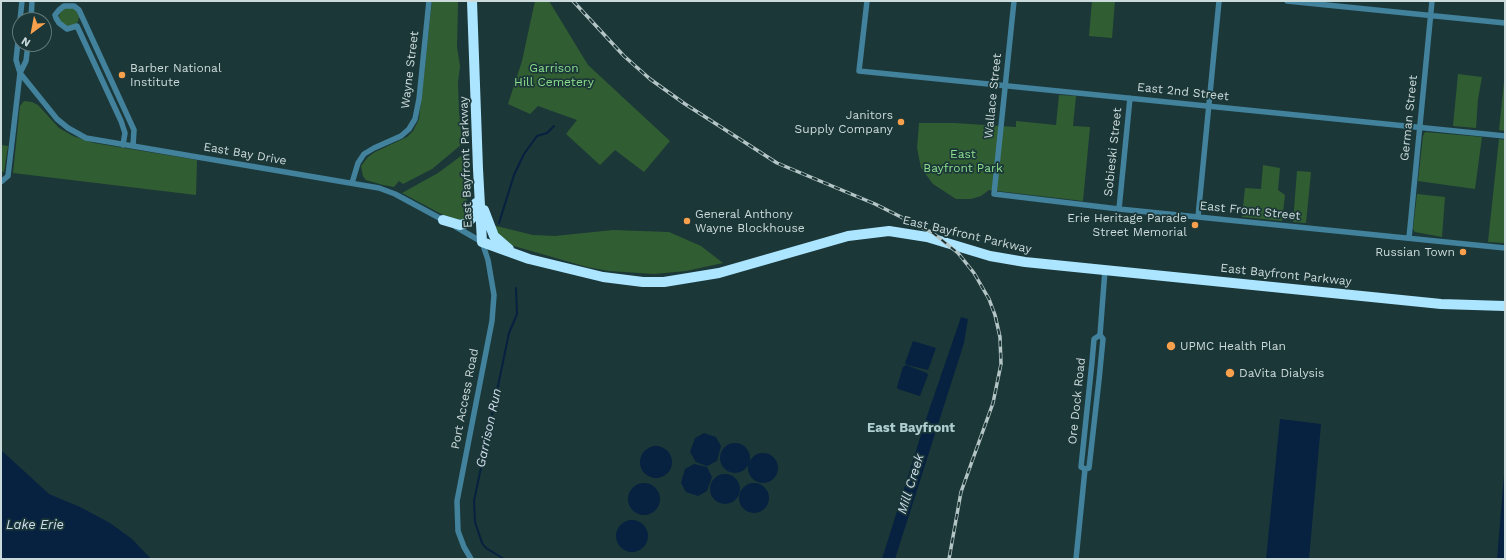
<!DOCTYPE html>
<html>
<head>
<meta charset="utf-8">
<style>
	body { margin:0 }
	#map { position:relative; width:1506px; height:560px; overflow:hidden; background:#1c3738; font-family:"Work Sans",sans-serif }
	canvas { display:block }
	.frame { position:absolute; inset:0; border:2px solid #cbdadb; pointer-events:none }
	.north { position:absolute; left:12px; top:12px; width:40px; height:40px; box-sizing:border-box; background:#1c3738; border:1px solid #627879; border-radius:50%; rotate:212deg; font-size:11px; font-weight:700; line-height:16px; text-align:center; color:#cbdadb }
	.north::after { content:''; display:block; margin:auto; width:14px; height:18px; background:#f8a04b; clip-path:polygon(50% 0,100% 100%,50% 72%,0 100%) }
</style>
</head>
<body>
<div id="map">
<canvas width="1506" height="560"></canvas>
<div class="frame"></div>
<div class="north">N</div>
</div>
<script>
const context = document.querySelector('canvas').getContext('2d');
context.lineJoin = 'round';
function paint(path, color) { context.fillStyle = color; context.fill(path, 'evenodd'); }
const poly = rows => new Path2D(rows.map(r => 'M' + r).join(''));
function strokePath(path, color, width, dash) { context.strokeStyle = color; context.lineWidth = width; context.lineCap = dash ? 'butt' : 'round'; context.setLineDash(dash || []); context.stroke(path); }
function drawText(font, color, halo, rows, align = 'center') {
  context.font = font + ' "Work Sans",sans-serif'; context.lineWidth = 3.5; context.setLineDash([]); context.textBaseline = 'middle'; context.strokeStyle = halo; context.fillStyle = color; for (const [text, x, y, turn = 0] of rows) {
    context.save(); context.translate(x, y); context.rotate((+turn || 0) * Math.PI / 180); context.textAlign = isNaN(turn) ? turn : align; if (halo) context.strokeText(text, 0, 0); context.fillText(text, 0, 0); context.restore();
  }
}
paint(poly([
	[432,1,457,1,458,3,457,47,460,66,458,82,459,112,462,144,432,169,403,184,399,181,394,187,383,185,366,180,363,176,361,166,368,157,375,152,407,137,413,131,419,119],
	[535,1,549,1,588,65,670,141,644,172,615,150,600,165,566,134,577,120,538,106,530,114,508,104,522,61],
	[1092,1,1115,1,1112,38,1089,36],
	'59 17a10 10 0 1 1 20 0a10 10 0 1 1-20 0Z',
	[1505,72,1505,131,1499,130],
	[1458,74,1482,77,1478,99,1476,128,1453,126],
	[1059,95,1076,96,1073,126,1090,127,1083,201,989,190,981,196,971,199,956,199,933,184,921,168,917,148,919,123,954,123,1016,127,1016,121,1056,125],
	[24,101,32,102,38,105,59,128,73,136,94,143,197,160,196,195,13,173,20,106],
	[1425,132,1482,137,1475,189,1418,181,1423,136],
	[1499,139,1505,140,1505,243,1488,242],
	[1,145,8,146,4,172,1,171],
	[465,153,467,206,464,216,466,218,461,220,447,217,402,193,438,173],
	[1263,165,1280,168,1278,190,1285,195,1282,221,1242,217,1245,188,1261,189],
	[1297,171,1311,172,1306,223,1293,222],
	[1417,194,1445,197,1442,237,1415,232,1413,229],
	[492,225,533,235,555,236,613,230,669,232,701,246,723,263,686,271,654,274,609,271,587,267,507,244,502,240]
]), '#315d32');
paint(poly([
	[961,317,968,319,964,343,895,559,882,559,925,422],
	[913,341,936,348,928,370,907,365,905,363],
	[906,365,927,373,928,375,920,396,898,389,897,387,903,367],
	[1280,419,1321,424,1309,559,1266,559],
	[704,433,716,437,721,446,717,461,707,466,696,462,690,452,695,438],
	'720 458a15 15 0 1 1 30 0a15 15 0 1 1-30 0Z',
	'640 462a16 16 0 1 1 32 0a16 16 0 1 1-32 0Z',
	[1,450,49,494,80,507,110,523,132,539,151,559,1,559],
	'748 468a15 15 0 1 1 30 0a15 15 0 1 1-30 0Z',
	[694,464,707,467,712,477,707,491,698,496,686,492,681,483,685,469],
	'710 489a15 15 0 1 1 30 0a15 15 0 1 1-30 0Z',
	[1504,475,1505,559,1497,559],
	'739 498a15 15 0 1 1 30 0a15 15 0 1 1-30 0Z',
	'628 499a16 16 0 1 1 32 0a16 16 0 1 1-32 0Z',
	'616 536a16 16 0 1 1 32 0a16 16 0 1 1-32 0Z'
]), '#072140');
strokePath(poly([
	[499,223,514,175,524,154,537,136,547,133,554,126],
	[504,559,486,548,482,543,475,522,474,501,509,333,517,314,516,288]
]), '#072140', 2);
strokePath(poly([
	[867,1,859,71,1505,136],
	[1014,1,994,194,1119,209,1505,248],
	[1287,1,1505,23],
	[20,20,22,1],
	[31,20,32,1],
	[20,73,57,119,68,128,86,138,379,188,395,194,445,221],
	[20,73,26,61,28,44],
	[123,145,125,133,121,121,77,26,67,29,59,23,56,18,55,15,59,10,64,6,74,6,79,10,134,130,133,146],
	[1,182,8,176,20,73,16,60,20,23],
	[352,183,358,163,364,154,374,148,401,136,409,129,415,119,419,99,429,1],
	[1119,209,1130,98],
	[1198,217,1219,1],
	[456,227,482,242,488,260,494,295,492,321,457,501,458,531,464,547,471,559],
	[1409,238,1432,1],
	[1100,335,1105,270],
	[1085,469,1089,468,1099,380,1103,339,1100,335],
	[1076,559,1085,469,1081,467,1092,362,1094,339,1100,335]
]), '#42829c', 5.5);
strokePath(poly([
	[472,1,478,169,482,242,529,259,603,277,643,282,664,282,719,273,848,236,889,231,927,237,990,256,1025,262,1441,304,1505,306],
	[484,210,494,236,509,249],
	[443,220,460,225,467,223,473,217,476,203]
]), '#ace5ff', 10);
const rail = poly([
	[573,1,624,56,650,79,685,104,777,163,875,204,933,233,958,253,974,273,989,299,995,315,1000,337,1001,364,993,403,961,492,949,559]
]);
strokePath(rail, '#b4c5c6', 3.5);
strokePath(rail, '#1c3738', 2, [6]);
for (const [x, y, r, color] of [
	[122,75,4,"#f8a04b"],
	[901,122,4,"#f8a04b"],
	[687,221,4,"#f8a04b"],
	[1195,225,4,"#f8a04b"],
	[1463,252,4,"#f8a04b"],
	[1171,346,5,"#f8a04b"],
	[1230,373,5,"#f8a04b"]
]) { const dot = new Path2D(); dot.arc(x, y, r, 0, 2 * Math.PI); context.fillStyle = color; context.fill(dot); strokePath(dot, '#1c3738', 1.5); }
drawText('12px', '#cbdadb', '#1c3738', [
	["Barber National",130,68],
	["Institute",130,82],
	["Janitors",893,115,"right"],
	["Supply Company",893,129,"right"],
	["General Anthony",695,214],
	["Wayne Blockhouse",695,228],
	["Erie Heritage Parade",1187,218,"right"],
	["Street Memorial",1187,232,"right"],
	["Russian Town",1455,252,"right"],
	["UPMC Health Plan",1180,346],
	["DaVita Dialysis",1239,373]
], 'left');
drawText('12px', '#8bde8c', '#1c3738', [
	["Garrison",554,68],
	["Hill Cemetery",554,82],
	["East",963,154],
	["Bayfront Park",963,168]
]);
drawText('12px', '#cbdadb', '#1c3738', [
	["Wayne Street",410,70,-83],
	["East 2nd Street",1183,92,6],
	["Wallace Street",993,96,-84],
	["German Street",1409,118,-84],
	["Sobieski Street",1113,152,-84],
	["East Bay Drive",245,154,10],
	["East Bayfront Parkway",466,162,-92],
	["East Front Street",1250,211,6],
	["East Bayfront Parkway",967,235,13],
	["East Bayfront Parkway",1286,275,6],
	["Port Access Road",465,399,-79],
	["Ore Dock Road",1077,401,-84]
]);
drawText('italic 13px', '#cfddee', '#1c3738', [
	["Garrison Run",489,428,-78],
	["Mill Creek",911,484,-73],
	["Lake Erie",35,525]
]);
drawText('bold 13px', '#aecdce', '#1c3738', [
	["East Bayfront",911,428]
]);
</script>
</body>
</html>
